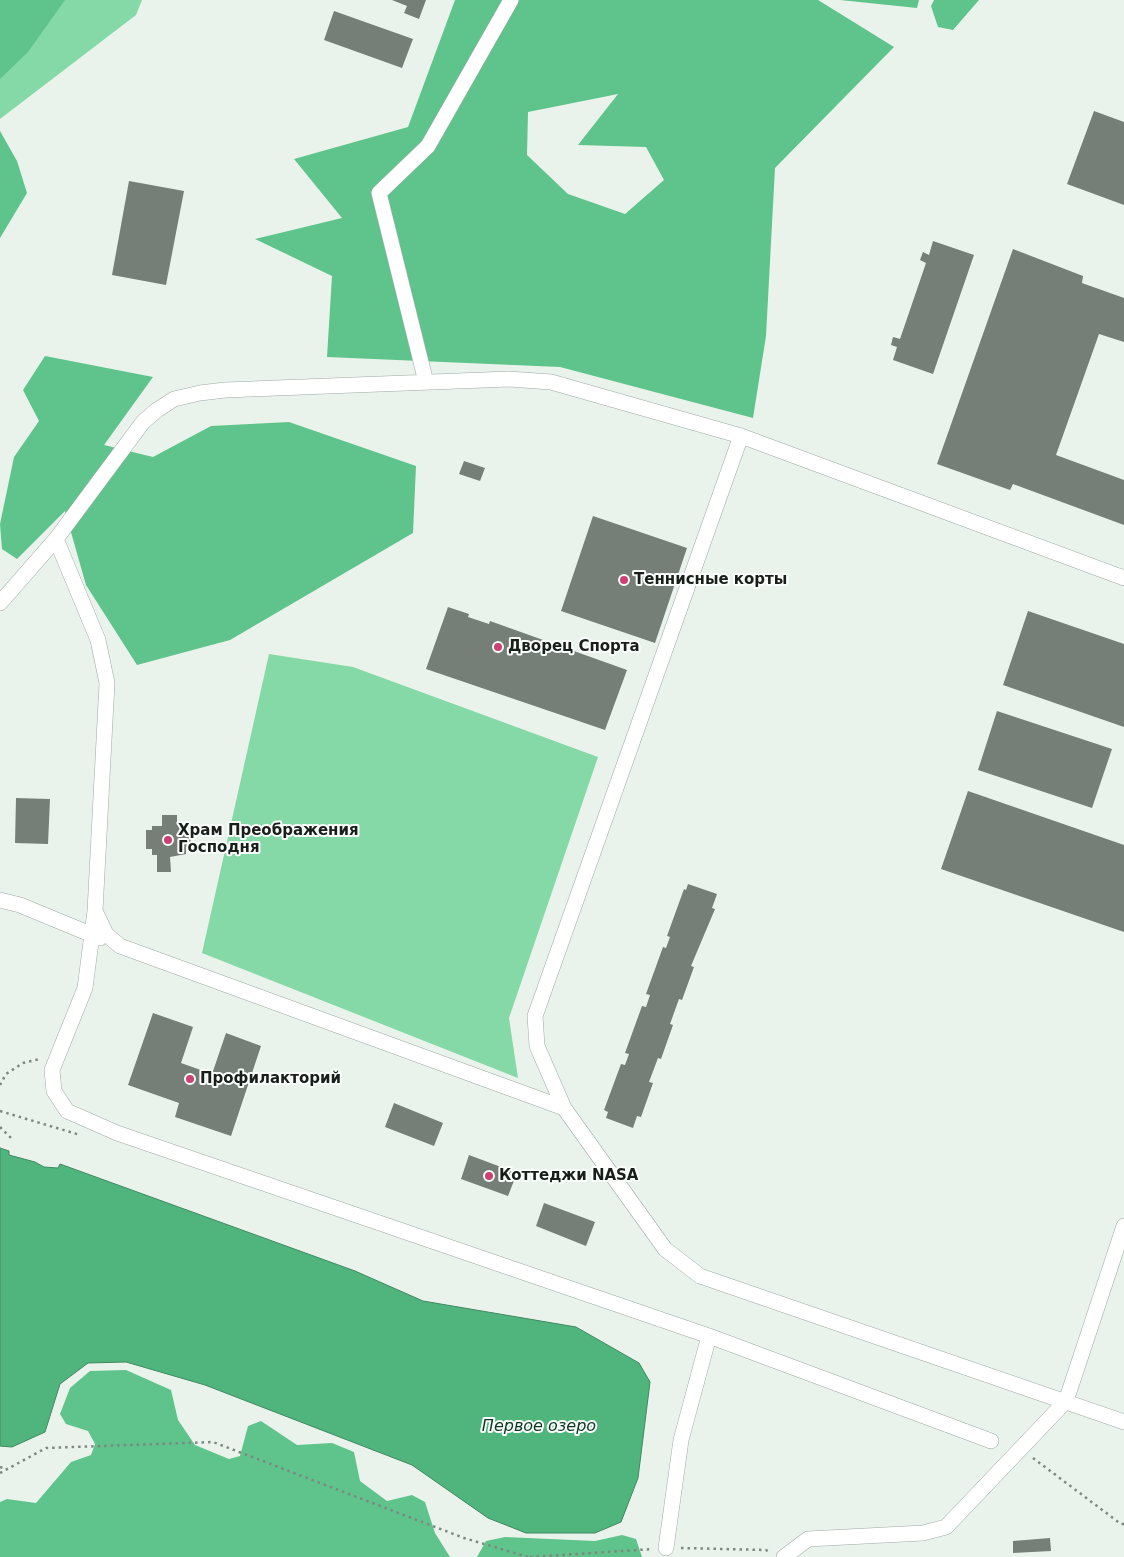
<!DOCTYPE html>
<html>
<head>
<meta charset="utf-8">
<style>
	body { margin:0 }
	canvas { display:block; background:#e9f3ec }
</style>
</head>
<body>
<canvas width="1124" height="1557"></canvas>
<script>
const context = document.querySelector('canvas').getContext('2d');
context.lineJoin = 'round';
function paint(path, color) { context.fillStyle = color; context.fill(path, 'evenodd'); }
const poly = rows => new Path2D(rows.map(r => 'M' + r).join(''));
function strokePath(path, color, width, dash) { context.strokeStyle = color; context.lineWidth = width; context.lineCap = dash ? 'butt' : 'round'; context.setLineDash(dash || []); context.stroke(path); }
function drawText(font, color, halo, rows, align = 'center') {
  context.font = font + ' "DejaVu Sans",sans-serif'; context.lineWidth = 4; context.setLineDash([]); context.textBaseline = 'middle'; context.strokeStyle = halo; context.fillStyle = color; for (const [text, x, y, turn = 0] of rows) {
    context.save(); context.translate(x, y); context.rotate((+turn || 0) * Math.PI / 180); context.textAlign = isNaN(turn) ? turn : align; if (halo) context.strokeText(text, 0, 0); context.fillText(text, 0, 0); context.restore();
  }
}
paint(poly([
	[33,0,142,0,136,15,0,119,0,25],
	[269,654,353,667,598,757,509,1018,518,1078,202,953]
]), '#85d9a6');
paint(poly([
	[0,0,65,0,28,52,0,79],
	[455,0,818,0,894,47,775,168,766,336,753,418,560,367,327,357,332,276,255,239,342,218,294,159,408,127],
	[618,94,578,145,646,147,664,180,625,214,568,194,527,155,528,112],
	[840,0,919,0,917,8],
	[934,0,979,0,953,30,938,27,931,6],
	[0,131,17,161,27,193,0,238],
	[45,356,153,377,104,445,153,457,211,426,289,422,416,466,413,533,230,640,137,665,86,585,65,511,17,559,2,549,0,524,14,457,39,421,23,390],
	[126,1370,171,1390,178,1420,195,1445,229,1459,240,1456,248,1426,261,1421,297,1445,332,1443,354,1452,360,1481,387,1501,412,1495,425,1502,435,1533,450,1557,0,1557,0,1502,7,1499,36,1503,71,1462,91,1455,95,1444,88,1431,66,1424,60,1414,70,1388,90,1371],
	[622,1535,636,1539,642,1557,477,1557,486,1541,505,1537,595,1541]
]), '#5fc48b');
const water = poly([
	[0,1148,9,1151,9,1155,35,1162,44,1167,58,1168,60,1164,355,1271,423,1301,576,1327,639,1363,650,1382,638,1478,621,1522,595,1533,526,1533,488,1518,412,1465,205,1385,126,1362,88,1363,60,1384,45,1432,12,1447,0,1446,0,1148]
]);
paint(water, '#50b57d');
strokePath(water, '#408860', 1);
paint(poly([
	[392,0,426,0,419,19,404,13,407,6],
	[334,11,413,39,402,68,324,40],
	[1094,111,1124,122,1124,205,1067,184],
	[129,181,184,191,166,285,112,275],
	[933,241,974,255,933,374,893,360,897,347,891,345,893,337,900,339,926,263,920,260,923,252,929,255],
	[1013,249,1083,276,1082,283,1124,298,1124,342,1099,334,1056,455,1124,480,1124,525,1013,484,1010,490,937,464],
	[464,461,485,468,480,481,459,474],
	[593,516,687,548,655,643,561,611],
	[448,607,469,614,468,617,489,624,490,621,627,670,605,730,426,669],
	[1028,611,1124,644,1124,727,1003,685],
	[997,711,1112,749,1092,808,978,770],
	[968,791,1124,845,1124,932,941,869],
	[16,798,50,799,48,844,15,843],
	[162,815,177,815,177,825,185,825,186,833,190,833,191,847,186,847,186,854,170,857,171,872,157,872,157,855,152,855,152,849,146,849,146,830,152,830,152,826,162,826],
	[688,884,717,894,712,908,715,909,691,966,694,967,682,1000,679,999,670,1024,673,1025,661,1059,658,1058,649,1082,653,1083,641,1117,637,1116,633,1128,606,1118,608,1112,604,1110,621,1064,625,1065,629,1054,625,1053,642,1006,646,1007,650,995,646,994,663,947,666,948,670,937,667,936,684,889,686,890],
	[153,1013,193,1027,181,1063,212,1074,226,1033,261,1046,231,1136,175,1117,179,1103,128,1085],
	[394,1103,443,1123,434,1146,385,1127],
	[469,1155,517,1173,508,1196,461,1179],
	[544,1203,595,1222,586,1246,536,1226],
	[1050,1538,1051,1551,1013,1553,1013,1541]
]), '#757f78');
const minor = poly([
	[426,382,379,193,428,146,511,0],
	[741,436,1124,578],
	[56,539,98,640,107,683,95,911,106,934,120,946,564,1108],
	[0,603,56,539,143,422,157,410,174,399,200,393,225,390,509,379,551,382,741,436,535,1016,537,1046,564,1108,665,1249,700,1276,1124,1422],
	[0,900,20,905,100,938],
	[95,911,85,988,52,1070,54,1091,67,1111,117,1133,709,1336,991,1441],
	[666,1548,681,1440,709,1336],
	[784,1557,808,1539,923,1533,946,1527,1066,1401,1124,1226]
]);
strokePath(minor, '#9faaa3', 16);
strokePath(poly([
	[0,1085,6,1074,23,1063,40,1059],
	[0,1111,80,1135],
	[0,1127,12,1139],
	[1033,1458,1121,1524,1124,1524],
	[0,1467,7,1469],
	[0,1473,46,1448,213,1442,464,1538,528,1557],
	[681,1548,766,1550,769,1552],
	[530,1557,653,1549]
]), '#808782', 2.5, [2.5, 4]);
strokePath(minor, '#fff', 15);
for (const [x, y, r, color] of [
	[624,580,5,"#cd4072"],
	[498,647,5,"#cd4072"],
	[168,840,5,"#cd4072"],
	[190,1079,5,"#cd4072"],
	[489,1176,5,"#cd4072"]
]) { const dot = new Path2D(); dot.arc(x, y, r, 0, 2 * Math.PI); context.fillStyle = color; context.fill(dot); strokePath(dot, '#fafffc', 2); }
drawText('bold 15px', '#1a1e1b', '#fafffc', [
	["Теннисные корты",634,580],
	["Дворец Спорта",508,647],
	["Храм Преображения",178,831],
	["Господня",178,848],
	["Профилакторий",200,1079],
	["Коттеджи NASA",499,1176]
], 'left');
drawText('italic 16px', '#0b3721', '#fafffc', [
	["Первое озеро",539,1427]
]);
</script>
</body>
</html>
